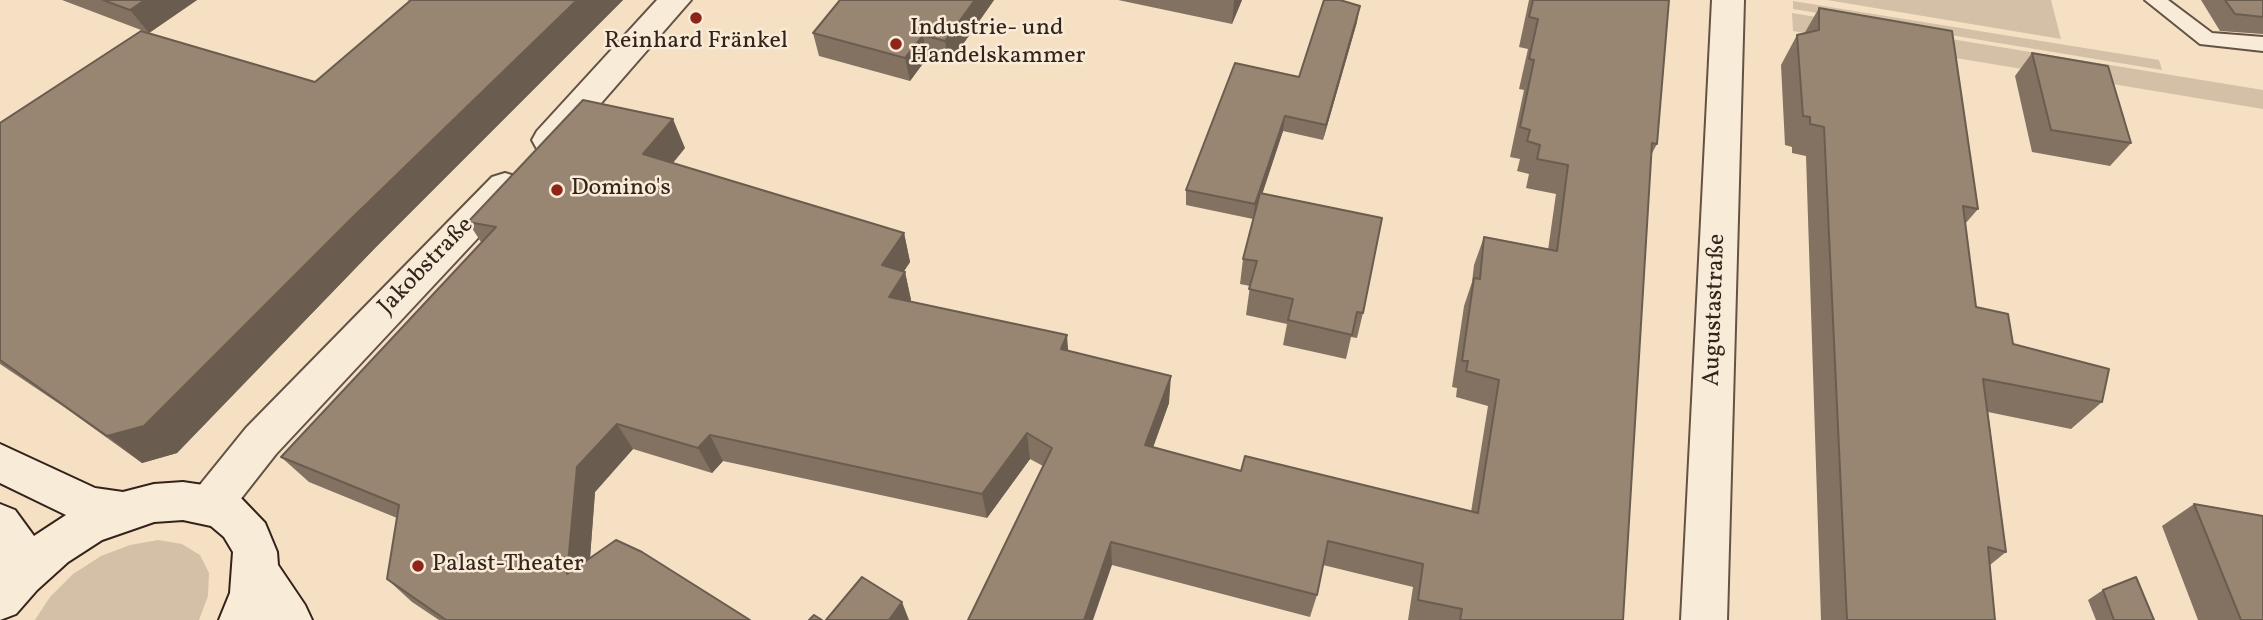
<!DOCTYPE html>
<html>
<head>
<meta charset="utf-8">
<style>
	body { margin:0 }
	canvas { display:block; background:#f5e0c3 }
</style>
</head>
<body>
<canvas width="2263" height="620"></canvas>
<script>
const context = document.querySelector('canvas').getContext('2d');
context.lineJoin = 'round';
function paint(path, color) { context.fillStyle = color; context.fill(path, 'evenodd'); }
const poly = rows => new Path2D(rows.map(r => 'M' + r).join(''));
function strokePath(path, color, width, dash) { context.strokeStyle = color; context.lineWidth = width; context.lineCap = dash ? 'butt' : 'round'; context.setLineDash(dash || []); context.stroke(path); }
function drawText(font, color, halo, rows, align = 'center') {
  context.font = font + ' Vollkorn,serif'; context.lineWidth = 5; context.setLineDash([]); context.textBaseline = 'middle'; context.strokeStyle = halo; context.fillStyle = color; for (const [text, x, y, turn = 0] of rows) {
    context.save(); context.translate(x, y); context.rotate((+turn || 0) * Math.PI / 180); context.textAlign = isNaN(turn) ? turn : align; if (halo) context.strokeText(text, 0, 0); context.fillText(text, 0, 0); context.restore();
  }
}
paint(poly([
	[1827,0,2051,0,2061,39],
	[1793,1,2159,60,2162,70,1793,9],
	[1792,13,2263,90,2263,109,1793,31],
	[158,540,182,544,200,555,209,573,208,596,199,620,35,620,50,597,73,574,101,556,130,545]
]), '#d4c0a6');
const lane = poly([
	[2145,0,2168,0,2212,33,2263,37,2263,51,2200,44,2145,0]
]);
const street = poly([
	[657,0,691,0,561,149,549,152,537,149,532,140,537,131,657,0],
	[1712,0,1744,0,1727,620,1681,620,1712,0],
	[505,173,518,177,523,186,518,195,276,454,225,519,210,524,195,519,188,505,195,491,246,428,492,177,505,173]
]);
const secondary = poly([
	[0,444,95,488,123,492,154,484,183,482,210,486,241,498,265,523,277,552,278,565,305,605,312,620,219,620,230,593,233,552,224,537,211,526,183,520,154,522,102,540,68,562,37,590,16,614,0,620,0,504,15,510,34,536,66,515,0,483,0,444]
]);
strokePath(lane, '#645245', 4);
strokePath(street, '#645245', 4);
strokePath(secondary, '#34231b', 4);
paint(lane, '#f8ebd8');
paint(street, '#f8ebd8');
paint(secondary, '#f8ebd8');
paint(poly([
	[62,0,197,0,149,33],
	[407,0,623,0,376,247,177,453,142,463,64,407,0,364,0,123,315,82,410,1],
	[840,0,994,0,949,64,927,58,910,81,819,56,813,33],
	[1118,0,1242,0,1232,24],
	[1529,0,1669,0,1657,144,1651,155,1623,620,1408,620,1413,587,1323,565,1317,595,1310,617,1112,565,1043,466,1030,459,987,518,723,461,712,473,633,449,595,492,590,558,750,620,439,620,412,602,387,579,397,518,309,482,281,457,481,242,468,222,685,148,673,163,904,233,910,262,903,272,905,272,911,300,910,301,1068,351,1169,403,1153,447,1241,471,1471,512,1488,406,1456,397,1457,388,1452,387,1464,306,1472,282,1474,265,1484,237,1548,250,1556,194,1526,188,1529,174,1517,171,1520,159,1510,157,1524,90,1519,89,1528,49,1519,47],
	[2201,0,2263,0,2263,34,2220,31],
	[1819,8,1978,209,1965,224,1976,307,2013,344,2102,402,2071,429,1988,412,2006,552,1990,565,1995,620,1821,620,1806,156,1792,153,1792,147,1785,145,1781,65,1797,35,1804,34],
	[1357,22,1323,140,1283,131,1262,194,1363,313,1357,338,1351,337,1346,359,1283,345,1287,324,1246,315,1250,286,1240,284,1243,259,1253,219,1186,205,1186,190,1299,77],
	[2032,53,2131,143,2110,166,2032,152,2015,76],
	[2194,504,2263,620,2198,620,2162,526],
	[2103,590,2154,620,2096,620,2088,600]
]), '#837262');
paint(poly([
	[145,0,197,0,149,33,130,10],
	[577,0,623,0,376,247,177,453,142,463,107,436,353,217],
	[975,0,994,0,949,64,945,41],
	[1234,0,1242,0,1232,24,1234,1],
	[1360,6,1357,22,1323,140,1326,125],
	[923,35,927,58,910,81,905,58],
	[1285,116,1283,131,1254,219,1255,204],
	[673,119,685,148,656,183,643,154],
	[904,233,910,262,890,293,882,265],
	[905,272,911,300,896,325,889,297],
	[1067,335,1069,362,1061,349],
	[1171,376,1169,403,1145,470,1145,445],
	[617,424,633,449,595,492,587,597,567,574,577,467],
	[1027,433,1030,459,987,518,982,494],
	[710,435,723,461,712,473,698,448],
	[1111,542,1112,565,1093,620,1084,620],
	[902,602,909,620,889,620]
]), '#6a5d50');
const building = poly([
	[103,0,145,0,130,10,103,0],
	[411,0,577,0,353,217,144,426,107,436,0,360,0,123,141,31,315,82,411,0],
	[840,0,975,0,945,41,923,35,905,58,813,33,840,0],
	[1324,0,1340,0,1360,6,1326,125,1285,116,1255,204,1186,190,1235,63,1299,77,1324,0],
	[1533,0,1669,0,1657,144,1652,143,1623,620,1460,620,1462,609,1418,600,1423,564,1328,541,1317,595,1111,542,1084,620,968,620,1052,448,1027,433,982,494,710,435,698,448,617,424,577,467,567,574,616,540,642,552,750,620,446,620,387,579,399,505,281,457,496,227,468,222,583,100,673,119,643,154,904,233,882,265,905,272,889,297,1067,335,1061,349,1171,376,1145,445,1241,471,1245,456,1478,513,1499,380,1466,371,1468,361,1462,361,1474,278,1480,279,1484,237,1557,251,1568,165,1537,159,1540,145,1527,141,1530,130,1520,127,1534,60,1529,59,1538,19,1529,17,1533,0],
	[2225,0,2263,0,2263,17,2235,14,2225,0],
	[1819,8,1952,31,1978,209,1963,206,1976,307,2008,314,2013,344,2109,369,2102,402,1983,379,2006,552,1988,547,1995,620,1847,620,1824,127,1810,124,1810,117,1803,116,1797,35,1819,30,1819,8],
	[2032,53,2108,66,2131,143,2051,130,2032,53],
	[1260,193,1382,218,1363,313,1357,312,1352,335,1288,320,1293,299,1249,289,1257,261,1243,259,1260,193],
	[2194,504,2263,516,2263,620,2241,620,2194,504],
	[862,577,902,602,889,620,826,620,862,577],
	[2136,577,2154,620,2114,620,2103,590,2136,577],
	[814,615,822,620,809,620,814,615]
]);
paint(building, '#988572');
strokePath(building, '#6a5d50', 2);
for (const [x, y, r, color] of [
	[696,18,7,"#8f2418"],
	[896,44,7,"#8f2418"],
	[557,190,7,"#8f2418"],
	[418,566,7,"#8f2418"]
]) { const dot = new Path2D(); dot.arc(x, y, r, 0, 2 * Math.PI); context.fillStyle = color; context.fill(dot); strokePath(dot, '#f8ebd8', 2.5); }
drawText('24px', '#34231b', '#f8ebd8', [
	["Industrie- und",910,30],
	["Handelskammer",910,58],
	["Reinhard Fränkel",696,43,"center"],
	["Domino's",571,190],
	["Palast-Theater",432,566]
], 'left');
drawText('24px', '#34231b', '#f8ebd8', [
	["Jakobstraße",427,267,-46],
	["Augustastraße",1716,310,-88]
]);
</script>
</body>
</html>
